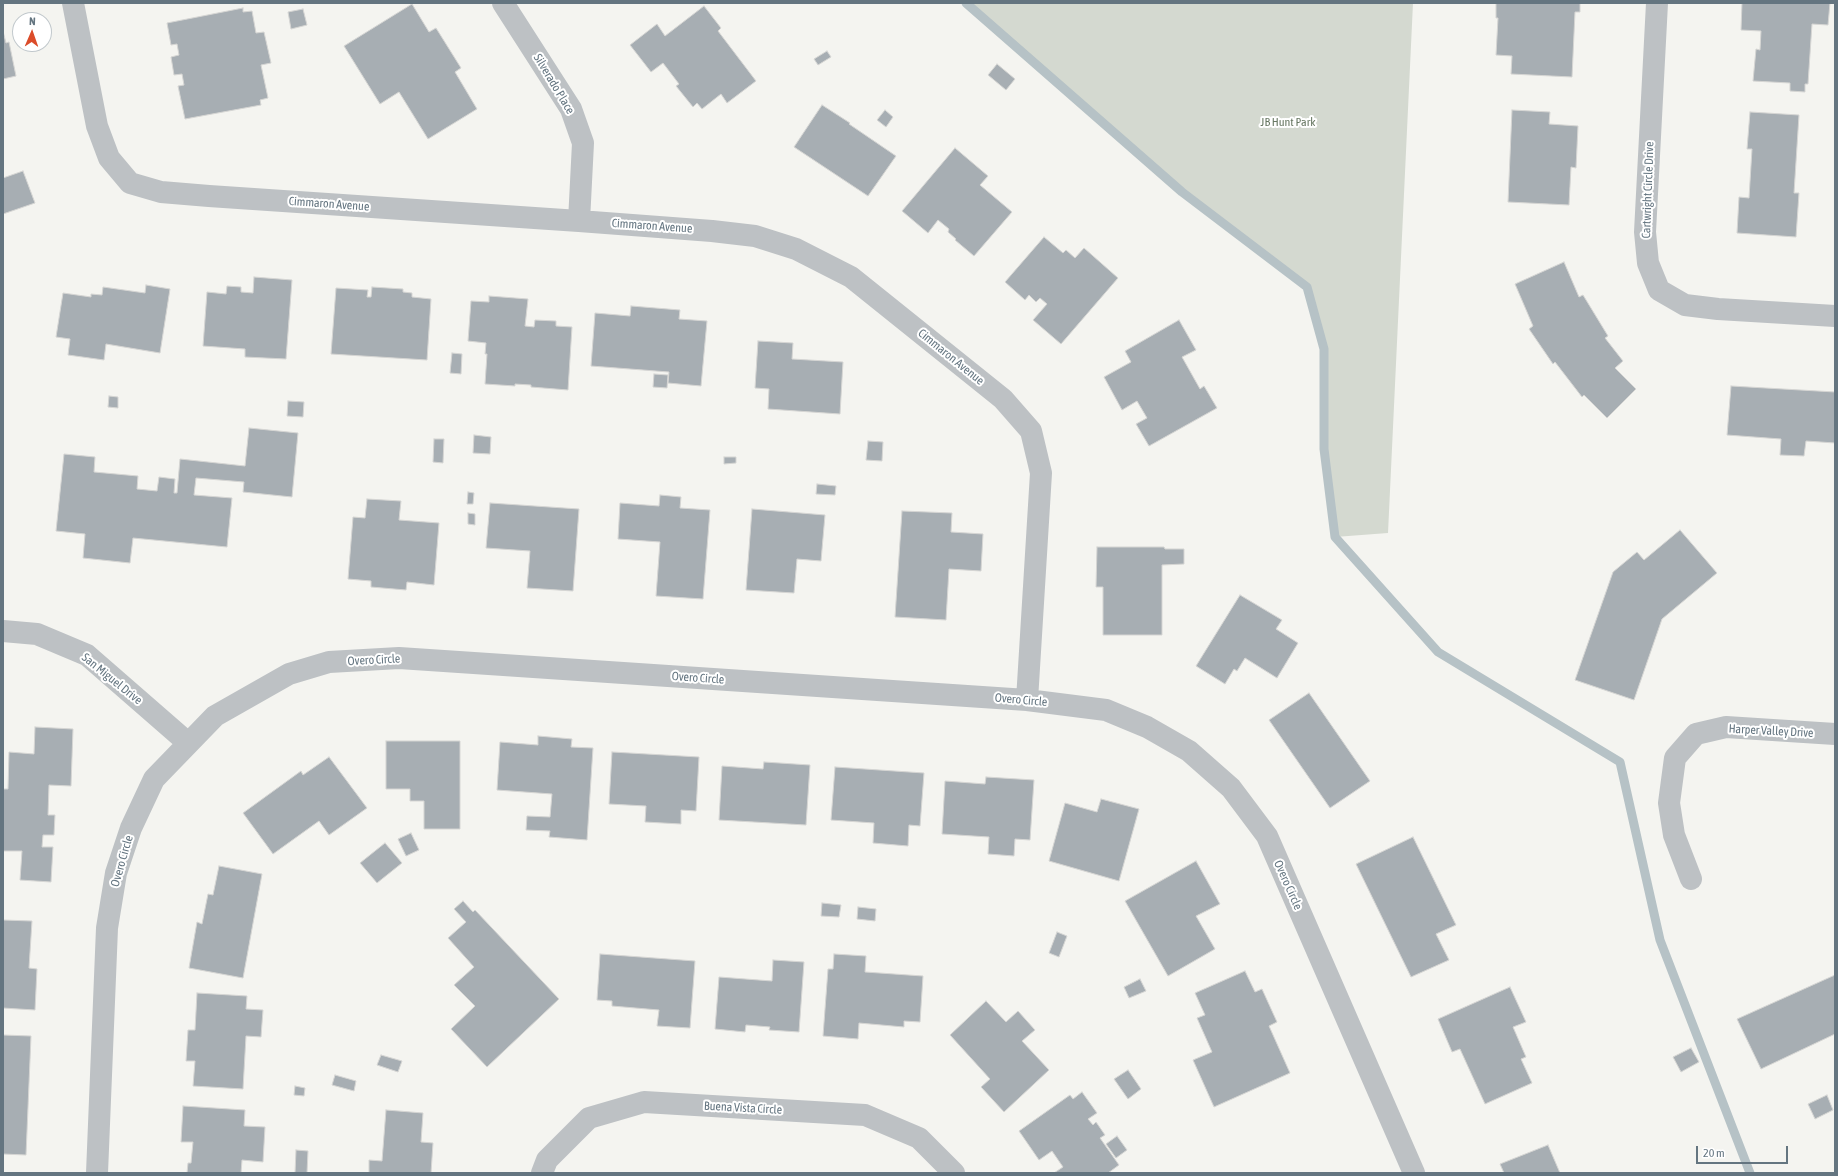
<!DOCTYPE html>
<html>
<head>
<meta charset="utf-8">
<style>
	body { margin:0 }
	#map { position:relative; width:1838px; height:1176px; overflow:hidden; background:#f4f4f0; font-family:"Asap Condensed",sans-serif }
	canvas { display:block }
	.frame { position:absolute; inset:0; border:4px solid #647580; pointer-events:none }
	.north { position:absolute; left:12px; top:12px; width:40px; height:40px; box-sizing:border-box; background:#fff; border:1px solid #c1c8cc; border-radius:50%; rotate:2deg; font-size:11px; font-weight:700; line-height:16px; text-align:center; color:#647580 }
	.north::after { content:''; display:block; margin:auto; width:14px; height:18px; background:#db4c2a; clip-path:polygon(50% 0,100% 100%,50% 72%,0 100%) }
	.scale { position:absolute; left:1696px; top:1146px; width:92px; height:18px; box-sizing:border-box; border:2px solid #647580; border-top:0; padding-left:5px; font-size:12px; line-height:14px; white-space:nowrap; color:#647580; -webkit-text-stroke:3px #fff; paint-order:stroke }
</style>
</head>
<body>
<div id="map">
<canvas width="1838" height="1176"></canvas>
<div class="frame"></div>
<div class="north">N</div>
<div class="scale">20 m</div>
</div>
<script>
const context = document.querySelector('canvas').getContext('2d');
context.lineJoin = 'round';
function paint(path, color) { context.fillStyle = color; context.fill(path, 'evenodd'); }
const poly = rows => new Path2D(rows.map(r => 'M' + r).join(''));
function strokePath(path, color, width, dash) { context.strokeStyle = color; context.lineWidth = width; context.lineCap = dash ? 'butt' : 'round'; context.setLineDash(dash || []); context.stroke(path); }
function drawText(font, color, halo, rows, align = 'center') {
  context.font = font + ' "Asap Condensed",sans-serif'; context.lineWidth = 4; context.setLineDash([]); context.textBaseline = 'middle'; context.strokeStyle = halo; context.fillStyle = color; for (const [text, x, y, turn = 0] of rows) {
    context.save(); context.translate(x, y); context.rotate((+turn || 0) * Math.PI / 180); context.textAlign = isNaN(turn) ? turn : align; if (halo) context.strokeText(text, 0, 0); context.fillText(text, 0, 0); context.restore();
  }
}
paint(poly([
	[966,3,1413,3,1388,533,1335,537,1324,449,1324,349,1307,287,1182,192]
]), '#d4d9d0');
strokePath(poly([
	[966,3,1182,192,1307,287,1324,349,1324,449,1335,537,1438,652,1620,762,1660,940,1750,1173]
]), '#b6c2c6', 9);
const building = poly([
	[1496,3,1580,3,1580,12,1575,12,1572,77,1511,74,1512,56,1496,55,1498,18,1496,18,1496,3],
	[1742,3,1830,3,1828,25,1812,24,1808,84,1805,84,1805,92,1790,91,1790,83,1753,81,1756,49,1760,50,1761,31,1741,30,1742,3],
	[412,4,429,32,436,28,461,68,455,72,477,109,428,139,399,92,380,104,344,46,412,4],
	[704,6,721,28,718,31,756,81,727,103,721,94,702,109,697,103,693,107,676,86,679,84,663,63,651,72,630,45,657,24,665,36,704,6],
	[243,8,243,12,252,11,256,33,264,32,271,63,261,65,268,98,260,100,261,105,185,119,178,86,184,85,182,74,174,75,171,57,179,55,177,44,171,45,167,23,243,8],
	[303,9,307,25,291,29,288,12,303,9],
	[3,31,6,43,9,42,16,76,3,79,3,31],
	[827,51,831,57,818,65,814,59,827,51],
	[997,64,1015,79,1006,90,988,75,997,64],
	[822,105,850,123,849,124,896,156,868,196,794,147,822,105],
	[885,110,893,117,886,127,877,120,885,110],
	[1512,110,1550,112,1549,124,1578,126,1576,168,1571,167,1569,205,1508,202,1512,110],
	[1750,112,1799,115,1794,193,1799,193,1796,237,1737,233,1739,197,1749,198,1752,149,1747,149,1750,112],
	[955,148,988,176,980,185,1012,212,974,256,955,240,956,239,948,232,949,229,938,220,928,233,902,211,955,148],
	[23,171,35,203,3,214,3,178,23,171],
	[1044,237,1063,253,1066,250,1075,258,1084,248,1118,278,1061,344,1033,320,1047,304,1040,298,1036,302,1029,295,1025,300,1005,282,1044,237],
	[1564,262,1579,297,1583,295,1608,336,1605,338,1623,361,1615,368,1636,389,1607,418,1584,395,1582,397,1555,362,1553,364,1529,329,1533,326,1515,284,1564,262],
	[254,277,292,280,286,359,245,357,245,349,203,346,207,292,226,294,227,286,241,287,241,292,253,293,254,277],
	[146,285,170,289,160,353,106,344,104,360,68,355,70,339,56,337,63,293,91,297,91,294,102,295,103,287,145,293,146,285],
	[372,287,403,289,403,292,412,293,412,297,431,299,427,360,331,354,336,288,368,290,367,297,371,297,372,287],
	[489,296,528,299,525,326,534,327,535,320,556,321,556,326,572,327,568,390,531,387,531,385,515,384,515,386,485,384,487,354,485,354,486,343,468,341,471,301,489,302,489,296],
	[631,306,680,310,679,319,707,321,701,386,668,383,669,372,591,366,595,313,630,316,631,306],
	[1179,320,1196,350,1182,357,1200,389,1204,386,1217,408,1149,446,1136,424,1147,418,1137,401,1122,410,1104,377,1131,362,1125,351,1179,320],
	[758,341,793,343,792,359,843,362,840,414,768,409,769,389,755,388,758,341],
	[452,353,462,354,461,374,450,373,452,353],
	[654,374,668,375,667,388,653,387,654,374],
	[1731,386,1835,392,1835,443,1806,441,1804,456,1780,455,1781,439,1727,435,1731,386],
	[109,396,118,397,118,408,108,407,109,396],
	[288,401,304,402,303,417,287,416,288,401],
	[249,428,298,433,292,497,243,492,244,482,196,478,194,495,232,498,227,547,133,538,130,563,83,558,85,534,56,531,64,454,95,457,94,472,138,476,137,489,157,491,159,477,175,479,174,493,177,493,180,459,245,466,249,428],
	[474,435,491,437,490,454,473,453,474,435],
	[434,439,444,439,443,463,433,462,434,439],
	[868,441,883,442,882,461,866,460,868,441],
	[724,457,736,457,736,463,724,464,724,457],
	[817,484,836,486,835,495,816,494,817,484],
	[468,492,474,493,473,504,467,504,468,492],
	[660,495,681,497,680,508,710,510,703,599,656,596,660,542,618,539,620,503,659,506,660,495],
	[367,499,401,501,399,520,439,523,434,585,407,582,406,590,371,587,371,581,348,579,353,517,365,518,367,499],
	[490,503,579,509,573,591,527,588,530,551,486,548,490,503],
	[752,509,825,515,821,561,797,559,794,593,746,590,752,509],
	[902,511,952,513,951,532,983,534,981,571,949,569,946,620,895,617,902,511],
	[468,513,475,514,475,525,468,524,468,513],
	[1680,530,1717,573,1662,619,1634,700,1575,680,1613,572,1637,552,1644,560,1680,530],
	[1097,547,1164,547,1165,549,1184,549,1184,564,1162,565,1162,635,1103,635,1103,587,1096,587,1097,547],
	[1240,595,1282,620,1276,629,1298,643,1277,678,1245,658,1237,671,1234,669,1225,684,1196,666,1240,595],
	[1309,693,1370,781,1330,808,1269,720,1309,693],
	[35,727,73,729,71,786,49,785,48,815,55,815,54,835,43,835,42,847,53,847,51,882,20,880,22,851,3,851,3,789,8,789,9,752,34,754,35,727],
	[538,736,572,739,571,747,593,748,587,840,549,837,550,831,526,830,527,816,550,817,552,794,497,790,500,742,538,745,538,736],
	[386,741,460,741,460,829,424,829,424,801,410,801,410,789,386,789,386,741],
	[612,752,699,757,696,811,681,810,681,824,645,822,646,806,609,804,612,752],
	[329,757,367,808,329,835,319,821,273,854,243,813,301,771,303,775,329,757],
	[764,762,810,765,806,825,719,820,722,766,763,769,764,762],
	[835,767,924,773,920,826,909,825,908,846,873,843,874,823,831,820,835,767],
	[986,777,1034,780,1030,840,1015,839,1014,856,988,854,989,837,942,834,945,781,985,784,986,777],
	[1101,799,1139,809,1119,881,1049,861,1065,803,1097,812,1101,799],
	[411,833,419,850,406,856,398,839,411,833],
	[1413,837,1456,925,1436,934,1449,960,1411,977,1356,864,1413,837],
	[385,843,402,863,377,883,360,863,385,843],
	[1196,861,1220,904,1196,916,1215,949,1168,976,1125,901,1196,861],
	[219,866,262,874,243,978,189,968,197,922,202,924,208,894,213,895,219,866],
	[463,901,473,912,475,910,559,999,487,1067,451,1029,475,1006,454,985,474,967,448,938,466,922,454,909,463,901],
	[822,903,841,905,839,917,821,916,822,903],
	[858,907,876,909,875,921,857,919,858,907],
	[3,920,32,921,29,968,37,969,35,1010,3,1008,3,920],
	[1057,932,1067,936,1059,957,1049,953,1057,932],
	[600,954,695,961,690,1028,657,1026,659,1010,612,1006,612,1001,597,1000,600,954],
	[834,954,866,956,865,972,923,976,920,1022,904,1021,904,1027,859,1023,858,1039,823,1036,828,969,833,969,834,954],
	[773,960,804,962,799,1032,769,1030,770,1027,746,1025,745,1032,715,1029,719,977,772,981,773,960],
	[1245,971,1255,992,1262,989,1277,1022,1269,1026,1290,1073,1214,1107,1193,1060,1212,1052,1197,1018,1205,1015,1195,993,1245,971],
	[1835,975,1835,1034,1761,1069,1737,1019,1835,975],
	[1140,979,1146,991,1129,998,1124,987,1140,979],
	[1510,987,1526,1022,1513,1027,1526,1057,1521,1059,1532,1083,1485,1104,1460,1049,1452,1052,1438,1019,1510,987],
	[197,993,247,996,246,1009,263,1010,261,1037,246,1036,243,1089,193,1086,195,1061,186,1061,188,1030,195,1030,197,993],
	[986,1001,1006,1022,1018,1011,1035,1030,1022,1041,1049,1070,1004,1112,981,1087,990,1079,950,1035,986,1001],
	[3,1035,31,1036,26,1155,3,1154,3,1035],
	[1691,1048,1699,1062,1681,1072,1673,1057,1691,1048],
	[381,1055,402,1061,398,1072,377,1065,381,1055],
	[1128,1070,1141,1089,1128,1099,1114,1079,1128,1070],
	[335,1075,356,1081,354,1091,332,1085,335,1075],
	[295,1086,305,1088,304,1096,294,1095,295,1086],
	[1082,1092,1097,1113,1088,1119,1093,1125,1096,1122,1105,1135,1100,1138,1119,1165,1108,1173,1054,1173,1063,1167,1052,1151,1039,1160,1019,1131,1070,1095,1073,1099,1082,1092],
	[1827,1095,1833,1110,1815,1119,1808,1104,1827,1095],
	[183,1106,245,1110,244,1126,265,1127,263,1162,242,1160,241,1173,187,1173,188,1163,191,1163,193,1142,181,1142,183,1106],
	[386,1110,423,1113,421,1142,433,1143,431,1173,369,1173,369,1160,382,1161,386,1110],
	[1117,1136,1127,1150,1116,1158,1106,1144,1117,1136],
	[1548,1145,1560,1173,1504,1173,1500,1164,1548,1145],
	[296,1150,308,1151,307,1173,295,1173,296,1150]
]);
paint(building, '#a7aeb3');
strokePath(building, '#d5d5d3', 1);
strokePath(poly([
	[73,3,97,126,109,158,130,183,161,192,209,196,579,221,712,231,755,236,796,249,851,277,1003,399,1031,431,1041,473,1027,700],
	[503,3,571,109,583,143,579,221],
	[1657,3,1645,232,1648,263,1659,290,1685,305,1718,309,1835,316],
	[3,631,37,634,87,655,188,743],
	[1691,879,1674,835,1669,803,1675,758,1696,734,1726,727,1835,734],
	[97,1173,107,928,116,873,131,828,154,779,215,716,289,674,329,662,399,658,1027,700,1106,710,1147,727,1189,751,1231,788,1267,836,1414,1173],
	[542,1173,547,1160,589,1118,644,1102,865,1115,919,1138,954,1173]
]), '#bdc1c4', 22);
drawText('12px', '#647580', '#fff', [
	["Silverado Place",554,84,59],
	["Cartwright Circle Drive",1648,190,-88],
	["Cimmaron Avenue",329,204,4],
	["Cimmaron Avenue",652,226,4],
	["Cimmaron Avenue",951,357,39],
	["Overo Circle",374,660,-3],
	["Overo Circle",698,678,4],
	["San Miguel Drive",112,679,39],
	["Overo Circle",1021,700,5],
	["Harper Valley Drive",1771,731,3],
	["Overo Circle",122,861,-74],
	["Overo Circle",1288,885,66],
	["Buena Vista Circle",743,1108,3]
]);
drawText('12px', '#687863', '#fff', [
	["JB Hunt Park",1288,122]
]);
</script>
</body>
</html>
